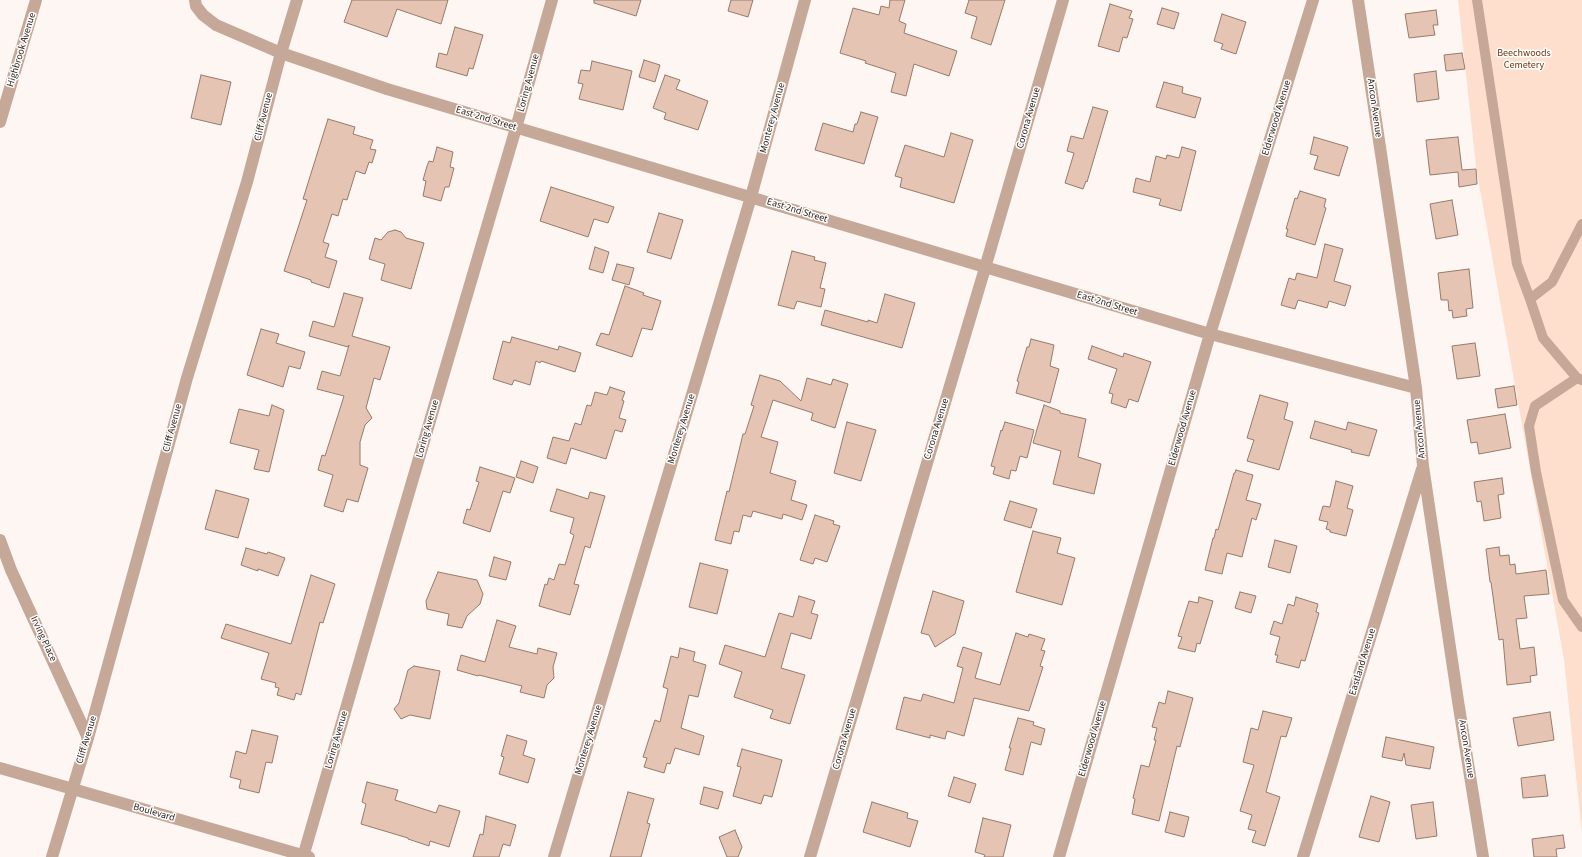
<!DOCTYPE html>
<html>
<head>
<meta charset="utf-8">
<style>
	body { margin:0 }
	canvas { display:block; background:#fdf6f2 }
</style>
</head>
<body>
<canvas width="1582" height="857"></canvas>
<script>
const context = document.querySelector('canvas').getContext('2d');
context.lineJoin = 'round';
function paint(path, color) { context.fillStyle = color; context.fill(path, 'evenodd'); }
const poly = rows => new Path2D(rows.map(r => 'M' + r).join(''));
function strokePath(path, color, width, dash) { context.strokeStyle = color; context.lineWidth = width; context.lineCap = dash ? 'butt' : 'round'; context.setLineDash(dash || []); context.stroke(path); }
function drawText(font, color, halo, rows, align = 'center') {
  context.font = font + ' "Source Sans 3",sans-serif'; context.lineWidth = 3; context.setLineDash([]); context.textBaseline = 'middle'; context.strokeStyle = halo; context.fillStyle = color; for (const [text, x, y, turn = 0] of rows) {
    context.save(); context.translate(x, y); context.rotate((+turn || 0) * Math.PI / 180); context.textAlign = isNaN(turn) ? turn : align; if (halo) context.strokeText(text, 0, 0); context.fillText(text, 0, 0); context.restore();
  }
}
paint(poly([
	[1458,0,1582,0,1582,834,1564,660,1476,167]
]), '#fedfce');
const building = poly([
	[352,0,448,0,441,24,397,9,387,37,344,22,352,0],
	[594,0,641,0,636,16,594,3,594,0],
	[731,0,753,0,748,17,728,11,731,0],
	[890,0,905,0,899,21,906,24,904,33,957,51,949,76,914,64,906,96,891,92,896,73,865,63,866,61,840,53,853,8,879,15,881,6,889,8,890,0],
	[969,0,1005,0,991,45,971,38,977,17,965,13,969,0],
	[1110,4,1132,11,1129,18,1133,19,1127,38,1123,37,1119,52,1098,46,1110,4],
	[1162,8,1179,13,1174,29,1157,24,1162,8],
	[1436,10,1438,25,1433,25,1435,35,1409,38,1405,14,1436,10],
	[1222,14,1246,22,1236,54,1221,49,1223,44,1214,41,1222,14],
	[455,27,483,35,473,69,469,68,467,76,436,67,439,53,447,55,455,27],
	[1462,53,1465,69,1446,71,1444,55,1462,53],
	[644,60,660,65,655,82,639,77,644,60],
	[592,61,632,71,623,110,579,99,583,84,578,83,581,70,590,71,592,61],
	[1436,71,1439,99,1417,102,1414,74,1436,71],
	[201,75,231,82,221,125,191,118,201,75],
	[665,75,680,80,676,89,708,101,698,130,664,119,666,113,653,108,665,75],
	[1164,82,1183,87,1182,93,1201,98,1195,118,1156,107,1164,82],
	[1093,107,1108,111,1087,182,1086,181,1083,189,1065,183,1074,153,1067,151,1071,136,1083,139,1093,107],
	[861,112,878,117,864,164,815,150,823,123,853,132,855,124,857,124,861,112],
	[328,119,355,127,353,134,373,140,370,149,376,150,372,163,369,162,365,174,356,171,347,200,343,199,338,216,332,214,323,242,329,244,325,257,337,261,329,288,311,282,311,280,284,271,307,200,303,199,328,119],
	[951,133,973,140,954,203,900,187,902,178,895,176,905,145,944,157,951,133],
	[1314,137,1348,147,1339,176,1314,169,1318,156,1310,154,1314,137],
	[1458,137,1462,170,1476,169,1477,184,1459,187,1458,172,1430,175,1426,140,1458,137],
	[437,147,453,152,450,167,454,168,449,187,445,187,441,201,423,196,426,181,423,180,427,166,429,161,433,162,437,147],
	[1182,147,1196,151,1181,211,1159,205,1161,199,1133,192,1136,178,1150,182,1156,156,1166,159,1167,155,1179,158,1182,147],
	[551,187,614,207,608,223,594,219,588,237,540,221,551,187],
	[1300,191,1326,199,1324,207,1326,208,1315,245,1286,236,1288,229,1286,229,1295,198,1297,199,1300,191],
	[1452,200,1458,235,1436,239,1430,204,1452,200],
	[659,213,683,220,671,259,647,252,659,213],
	[395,230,401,232,406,238,424,243,411,289,381,280,385,264,369,259,375,238,381,240,388,232,395,230],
	[1325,244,1343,249,1334,281,1351,286,1345,306,1329,301,1327,308,1298,300,1295,309,1281,305,1289,278,1295,280,1297,273,1317,278,1325,244],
	[595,247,609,252,603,273,589,269,595,247],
	[792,251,815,257,814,260,826,263,820,288,825,289,821,307,797,301,794,309,778,305,792,251],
	[617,264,634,268,629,285,612,280,617,264],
	[1469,269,1473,308,1466,309,1467,316,1453,318,1452,310,1449,311,1448,300,1441,300,1438,273,1469,269],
	[625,286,644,293,643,295,661,301,652,330,642,328,632,357,596,345,601,333,609,335,625,286],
	[344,293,363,298,352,336,390,347,380,380,374,378,366,408,372,418,365,425,360,442,360,465,368,468,358,502,347,499,343,512,324,506,333,475,318,470,322,455,325,456,344,396,317,389,322,371,340,376,349,345,348,347,309,336,313,321,334,327,344,293],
	[885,294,915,303,902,348,821,325,825,310,868,322,868,320,877,323,885,294],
	[261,329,279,334,276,343,305,352,300,369,289,366,283,387,247,375,261,329],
	[512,337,558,350,559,346,581,353,575,372,541,361,540,363,536,361,530,385,514,380,512,385,493,379,503,341,510,343,512,337],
	[1031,339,1054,345,1050,366,1059,369,1050,403,1016,393,1019,382,1017,381,1027,347,1029,347,1031,339],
	[1475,343,1480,376,1457,379,1452,346,1475,343],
	[1092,346,1123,357,1124,353,1151,362,1138,402,1129,399,1126,408,1111,403,1113,394,1109,393,1117,369,1088,359,1092,346],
	[760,375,780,381,801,401,807,378,831,385,833,379,848,384,835,428,811,420,813,413,773,400,761,437,778,442,770,473,796,481,791,500,807,505,802,520,783,514,782,519,753,511,751,517,743,515,739,532,734,531,731,544,715,540,727,491,729,492,743,434,745,434,754,406,751,405,760,375],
	[1514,386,1517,405,1498,408,1495,389,1514,386],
	[610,387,625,392,622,400,624,401,619,418,626,420,622,432,615,430,606,459,571,448,566,464,547,458,553,437,569,441,575,423,581,425,587,405,591,406,595,392,607,395,610,387],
	[1260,395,1288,403,1284,419,1293,422,1279,470,1247,461,1254,440,1247,438,1260,395],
	[272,405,284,410,269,472,254,469,259,450,230,443,239,409,269,416,272,405],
	[1044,405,1060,411,1060,413,1086,419,1078,457,1101,464,1094,494,1053,484,1061,451,1033,443,1044,405],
	[1505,414,1511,448,1479,454,1477,442,1471,443,1467,420,1505,414],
	[1315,421,1346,430,1348,422,1377,430,1369,456,1351,452,1352,450,1310,438,1315,421],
	[847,422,876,430,861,481,834,473,847,422],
	[1005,422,1034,430,1027,458,1020,456,1016,471,1011,470,1009,479,993,474,995,467,991,466,1001,430,1002,431,1005,422],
	[521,461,538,467,533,483,516,477,521,461],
	[480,467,515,478,510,493,503,491,490,532,463,523,467,509,470,510,479,482,476,481,480,467],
	[1236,470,1253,475,1246,500,1261,504,1256,520,1252,518,1242,557,1227,553,1222,574,1205,570,1213,538,1214,538,1216,529,1218,530,1234,473,1235,473,1236,470],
	[1502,478,1504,494,1498,495,1501,518,1484,521,1481,501,1477,502,1474,482,1502,478],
	[1336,481,1353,486,1347,508,1353,510,1346,536,1330,532,1330,530,1326,529,1328,522,1319,520,1323,506,1330,507,1336,481],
	[557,489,588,499,590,492,605,496,590,548,585,546,574,584,579,585,570,615,539,606,545,584,547,585,549,578,554,580,559,564,565,565,574,535,570,533,574,518,550,511,557,489],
	[216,490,249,499,238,538,205,529,216,490],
	[1010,501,1037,509,1031,528,1004,520,1010,501],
	[815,515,834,521,833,524,840,526,827,562,815,558,813,564,800,560,815,515],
	[1033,531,1061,538,1057,553,1075,558,1062,605,1016,592,1033,531],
	[1275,540,1297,546,1290,573,1268,567,1275,540],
	[1499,547,1500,556,1509,555,1510,565,1515,564,1516,574,1546,570,1549,594,1524,596,1527,618,1516,619,1520,649,1534,647,1537,675,1530,676,1531,682,1507,685,1503,639,1499,640,1491,582,1490,582,1486,549,1499,547],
	[246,548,267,554,268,552,285,558,278,576,258,569,258,571,241,565,246,548],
	[494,557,511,562,506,580,489,576,494,557],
	[700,563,728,570,717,614,689,607,700,563],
	[438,572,477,580,483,594,480,604,467,616,462,628,447,625,449,614,427,609,426,601,438,572],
	[311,575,335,584,323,623,320,622,301,695,296,693,294,700,277,695,279,688,275,687,276,683,261,679,269,653,221,638,226,624,291,644,311,575],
	[933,591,964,601,955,634,935,647,929,635,921,633,933,591],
	[1240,592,1256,596,1251,613,1235,608,1240,592],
	[799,596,815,601,811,613,818,615,811,639,791,633,781,668,805,675,790,724,770,718,773,710,734,697,742,672,719,664,725,645,765,657,779,613,793,617,799,596],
	[1199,597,1213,601,1200,644,1197,643,1195,652,1178,648,1182,637,1178,636,1189,601,1198,603,1199,597],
	[1296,597,1318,604,1316,612,1319,613,1305,661,1301,660,1299,668,1276,662,1278,655,1275,655,1280,637,1270,634,1274,621,1282,624,1288,604,1294,606,1296,597],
	[497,620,516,626,509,647,537,654,538,648,557,653,553,667,554,678,547,685,544,698,520,692,522,686,479,675,478,676,457,670,461,655,485,662,497,620],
	[1016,633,1028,637,1029,634,1045,639,1041,650,1045,651,1040,666,1043,667,1029,711,974,698,964,736,947,731,945,739,930,735,930,738,896,729,904,697,921,701,923,694,954,703,963,668,957,666,963,647,982,653,975,678,1000,685,1016,633],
	[680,648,695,652,693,661,706,665,698,697,689,695,681,728,704,736,699,755,675,748,670,764,667,763,664,773,644,767,647,758,643,757,655,720,660,722,668,689,663,687,671,656,678,658,680,648],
	[414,666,440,671,430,719,410,715,401,719,394,709,399,703,408,670,414,666],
	[1168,691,1193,698,1180,747,1177,746,1159,821,1132,814,1135,799,1133,798,1141,765,1149,767,1156,740,1154,740,1157,728,1152,727,1159,702,1165,704,1168,691],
	[1263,711,1292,718,1286,737,1281,736,1266,792,1280,797,1265,846,1252,842,1256,831,1248,829,1252,815,1240,811,1254,765,1243,762,1251,728,1258,730,1263,711],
	[1550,712,1554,740,1518,746,1513,718,1550,712],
	[1018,718,1034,722,1033,725,1045,729,1041,745,1031,742,1023,775,1005,770,1011,748,1009,748,1018,718],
	[252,730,278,736,272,763,266,762,259,793,239,788,241,780,230,777,236,751,246,754,252,730],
	[507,735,527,741,523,755,535,759,528,783,499,774,504,757,501,756,507,735],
	[1386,737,1434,747,1430,769,1406,765,1404,753,1402,761,1382,757,1386,737],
	[742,749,782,760,772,797,764,795,761,804,733,796,741,767,737,766,742,749],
	[1545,775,1548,796,1523,798,1521,778,1545,775],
	[954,777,976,784,970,803,948,796,954,777],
	[367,782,398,790,395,800,436,813,439,805,460,811,449,847,430,841,429,846,408,839,408,838,361,824,366,804,362,802,367,782],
	[704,787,723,792,718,809,700,804,704,787],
	[628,792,654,799,647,823,650,824,641,857,610,857,628,792],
	[1371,796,1390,802,1379,842,1359,837,1371,796],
	[872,802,908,813,907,818,918,821,910,847,863,832,872,802],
	[1433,802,1437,836,1416,839,1411,805,1433,802],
	[1170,812,1189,817,1184,837,1165,832,1170,812],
	[486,816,516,825,510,846,503,844,499,857,473,857,480,834,483,835,486,816],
	[983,818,1011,825,1003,857,984,857,985,855,975,852,983,818],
	[735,830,742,847,738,857,727,857,719,837,735,830],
	[1563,835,1565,848,1556,849,1557,857,1534,857,1532,839,1563,835]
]);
paint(building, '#e6c4b3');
strokePath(building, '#987a6a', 1);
strokePath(poly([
	[1477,0,1517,264,1530,299,1543,338,1577,378,1582,380],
	[1530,299,1552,282,1582,224],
	[1577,378,1535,406,1529,426,1536,472,1563,600,1582,627]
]), '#c6a899', 10);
strokePath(poly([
	[195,0,196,6,203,15,216,25,281,53,387,89,1210,334,1416,388],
	[1358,0,1416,388,1423,466,1458,701,1483,857],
	[0,122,36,0],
	[0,540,11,570,88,738],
	[52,857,88,738,187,378,247,182,281,53,297,0],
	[303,857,380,591,516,128,552,0],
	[554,857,751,197,805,0],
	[810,857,985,268,1063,0],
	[1059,857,1210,334,1313,0],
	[1303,857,1422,469]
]), '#c6a899', 12);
strokePath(poly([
	[0,768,309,857]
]), '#c6a899', 12);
drawText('10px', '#31241e', '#fff', [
	["Highbrook Avenue",22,50,-73],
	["Loring Avenue",529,83,-75],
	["Ancon Avenue",1374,108,82],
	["Cliff Avenue",264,117,-76],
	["Monterey Avenue",773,118,-75],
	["Corona Avenue",1029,118,-74],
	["Elderwood Avenue",1277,118,-73],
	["East 2nd Street",486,119,17],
	["East 2nd Street",797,211,17],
	["East 2nd Street",1107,304,17],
	["Cliff Avenue",173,428,-75],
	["Elderwood Avenue",1183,428,-74],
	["Loring Avenue",428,429,-74],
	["Monterey Avenue",682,429,-73],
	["Corona Avenue",937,429,-73],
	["Ancon Avenue",1420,429,-95],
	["Irving Place",43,639,65],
	["Eastland Avenue",1363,662,-73],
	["Corona Avenue",845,739,-74],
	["Elderwood Avenue",1093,739,-74],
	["Cliff Avenue",87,740,-73],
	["Loring Avenue",337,740,-74],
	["Monterey Avenue",589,740,-73],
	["Ancon Avenue",1466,749,81],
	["Boulevard",154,813,16]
]);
drawText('10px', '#70340b', '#fff', [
	["Beechwoods",1524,54],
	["Cemetery",1524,66]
]);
</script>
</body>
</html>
